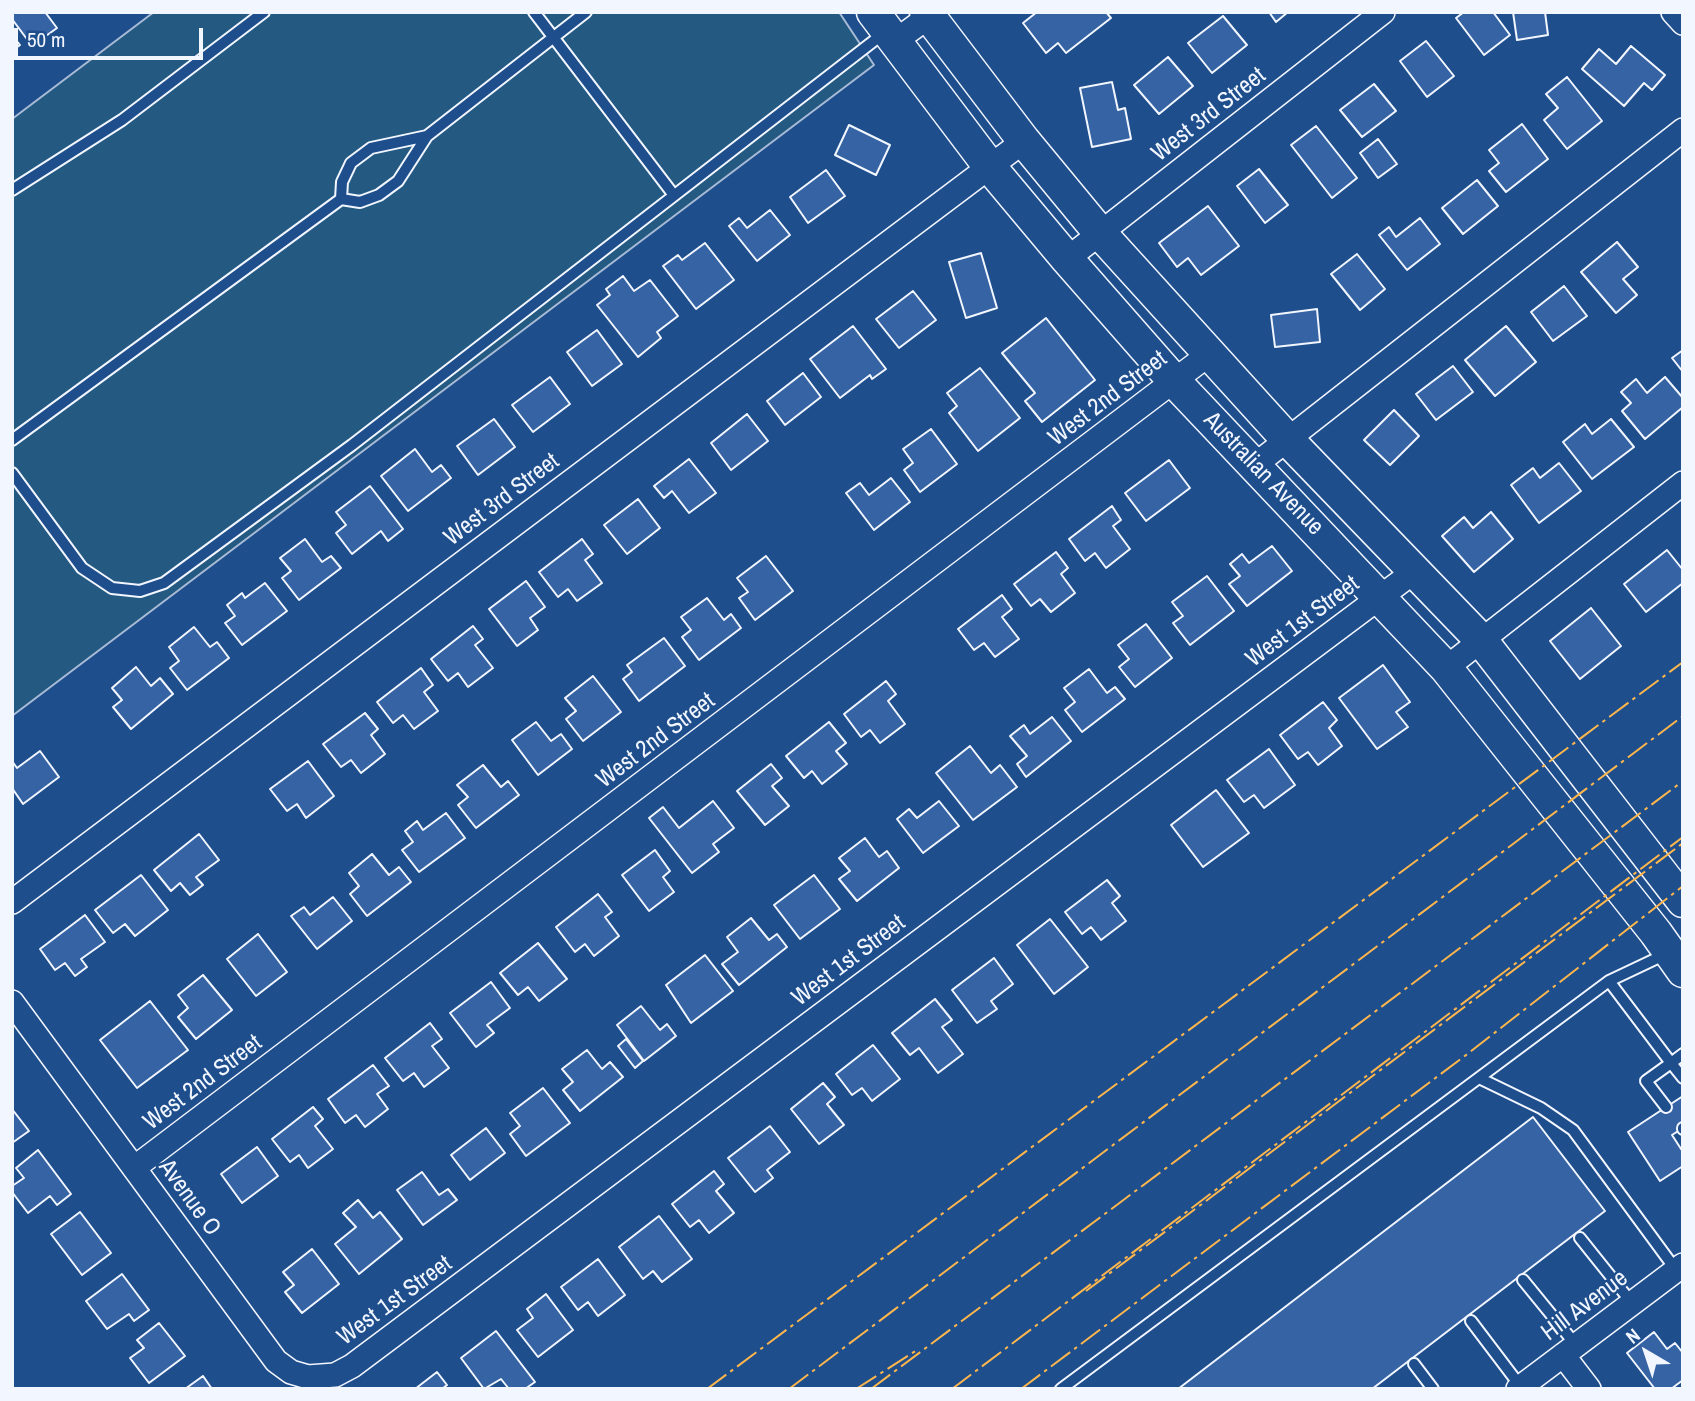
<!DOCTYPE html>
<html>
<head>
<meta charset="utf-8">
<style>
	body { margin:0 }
	#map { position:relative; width:1695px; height:1401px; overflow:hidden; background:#1f4e8c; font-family:"Archivo Narrow",sans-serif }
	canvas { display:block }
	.frame { position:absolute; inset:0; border:14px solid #f2f6ff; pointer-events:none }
	.north { position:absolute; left:1611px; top:1317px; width:70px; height:70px; -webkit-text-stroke:5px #1f4e8c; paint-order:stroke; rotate:321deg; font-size:19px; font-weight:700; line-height:28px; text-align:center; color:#f2f6ff }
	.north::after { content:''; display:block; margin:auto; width:24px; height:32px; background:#f2f6ff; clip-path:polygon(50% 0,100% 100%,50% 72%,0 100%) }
	.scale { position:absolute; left:14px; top:28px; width:189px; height:32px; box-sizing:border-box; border:4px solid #f2f6ff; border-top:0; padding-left:9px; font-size:21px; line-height:24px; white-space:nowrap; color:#f2f6ff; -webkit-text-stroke:5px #1f4e8c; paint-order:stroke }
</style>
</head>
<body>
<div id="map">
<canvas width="1695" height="1401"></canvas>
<div class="frame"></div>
<div class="north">N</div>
<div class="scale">50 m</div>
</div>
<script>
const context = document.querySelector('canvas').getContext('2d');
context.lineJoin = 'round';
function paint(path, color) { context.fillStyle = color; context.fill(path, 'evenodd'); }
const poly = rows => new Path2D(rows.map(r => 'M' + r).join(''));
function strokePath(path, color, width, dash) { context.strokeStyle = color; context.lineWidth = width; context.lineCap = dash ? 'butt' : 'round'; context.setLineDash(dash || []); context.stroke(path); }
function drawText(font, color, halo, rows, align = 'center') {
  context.font = font + ' "Archivo Narrow",sans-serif'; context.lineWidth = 5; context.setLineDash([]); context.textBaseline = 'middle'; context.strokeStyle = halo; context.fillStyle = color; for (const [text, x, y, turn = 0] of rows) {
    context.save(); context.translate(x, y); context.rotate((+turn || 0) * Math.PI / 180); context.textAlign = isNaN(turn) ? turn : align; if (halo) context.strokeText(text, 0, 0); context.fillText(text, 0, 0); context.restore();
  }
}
const green = poly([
	[154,12,839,12,874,65,12,716,12,119,154,12]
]);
paint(green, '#245a82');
strokePath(green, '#a8bbd7', 2);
const building = poly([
	[12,12,45,12,57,28,32,46,12,19,12,12],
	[1037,12,1106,12,1111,18,1066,53,1058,43,1046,53,1023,23,1037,12],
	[1269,12,1288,12,1276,22,1269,12],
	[1464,12,1493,12,1510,35,1484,55,1456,18,1464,12],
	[1513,12,1545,12,1548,35,1517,40,1513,12],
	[1223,16,1247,45,1212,73,1188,43,1223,16],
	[12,35,20,45,12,51,12,35],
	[1426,41,1454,76,1427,97,1400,61,1426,41],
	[1631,46,1665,75,1652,90,1644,83,1624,106,1582,69,1599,49,1616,64,1631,46],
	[1168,57,1193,86,1159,114,1134,85,1168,57],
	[1567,77,1602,121,1567,149,1544,120,1558,108,1546,94,1567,77],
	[1112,82,1118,110,1125,108,1131,139,1092,147,1080,88,1112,82],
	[1374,84,1396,111,1362,137,1340,110,1374,84],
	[1522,124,1548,159,1506,192,1489,171,1499,163,1489,150,1522,124],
	[849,125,890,145,876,175,835,155,849,125],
	[1316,126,1357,178,1332,198,1291,145,1316,126],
	[1378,139,1397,164,1378,178,1360,153,1378,139],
	[1259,169,1288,205,1265,223,1237,186,1259,169],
	[826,170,845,196,808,223,790,197,826,170],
	[1477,180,1498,206,1463,234,1442,208,1477,180],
	[1208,206,1239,246,1201,275,1188,258,1177,267,1159,243,1208,206],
	[770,210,790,235,757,261,729,226,739,218,747,228,770,210],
	[1420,218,1440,244,1407,270,1379,235,1389,227,1396,237,1420,218],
	[1617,242,1638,267,1623,279,1637,295,1616,313,1581,272,1617,242],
	[705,243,734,280,696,309,663,266,678,255,682,260,705,243],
	[981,253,997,308,966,318,949,262,981,253],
	[1357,254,1385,289,1360,310,1331,274,1357,254],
	[623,276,634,291,650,280,678,316,657,332,661,338,638,357,597,305,610,295,606,289,623,276],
	[1564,286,1587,316,1553,341,1531,312,1564,286],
	[913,291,936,320,899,348,876,319,913,291],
	[1317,309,1320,342,1275,347,1271,315,1317,309],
	[1046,318,1095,380,1042,422,1025,401,1035,393,1002,353,1046,318],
	[853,326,886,369,872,379,870,375,840,398,810,359,853,326],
	[1506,326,1536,362,1495,396,1465,360,1506,326],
	[597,330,622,364,592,386,567,352,597,330],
	[1683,350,1683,372,1672,358,1683,350],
	[1453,366,1473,392,1436,420,1416,394,1453,366],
	[980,368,1020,418,978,451,949,413,957,406,947,393,980,368],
	[803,373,821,397,785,425,767,401,803,373],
	[550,377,570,404,533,432,512,405,550,377],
	[1665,377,1683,398,1683,407,1645,439,1622,411,1631,403,1621,392,1636,379,1647,393,1665,377],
	[1394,410,1419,436,1390,465,1364,440,1394,410],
	[747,414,768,441,731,470,711,443,747,414],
	[494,419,515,447,478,475,457,446,494,419],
	[1611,419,1634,447,1592,479,1563,442,1585,424,1592,434,1611,419],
	[931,429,957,464,920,492,904,470,913,463,903,449,931,429],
	[415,449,432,472,441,465,451,478,408,511,381,476,415,449],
	[689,459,716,493,689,513,672,491,664,498,654,486,689,459],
	[1169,460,1190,488,1146,521,1125,493,1169,460],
	[1559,463,1581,491,1539,523,1511,485,1533,468,1540,478,1559,463],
	[891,478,910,502,874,530,846,493,860,483,869,495,891,478],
	[370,486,403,529,388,541,381,531,352,554,336,533,346,525,336,512,370,486],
	[638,499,660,528,627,554,604,525,638,499],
	[1112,506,1121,520,1113,526,1130,549,1106,568,1095,553,1085,561,1069,539,1112,506],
	[1491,512,1513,539,1474,572,1442,536,1464,517,1473,528,1491,512],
	[305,539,322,562,331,556,341,568,299,600,282,578,291,571,280,558,305,539],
	[582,539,593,554,585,560,602,583,577,601,568,589,558,597,539,572,582,539],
	[1272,546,1292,571,1247,606,1229,584,1240,576,1230,564,1242,554,1249,563,1272,546],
	[1667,550,1683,570,1683,583,1646,612,1624,584,1667,550],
	[1056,552,1068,568,1061,574,1075,593,1051,612,1040,599,1031,606,1014,584,1056,552],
	[766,556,793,591,755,620,739,598,748,592,737,578,766,556],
	[1207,576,1234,611,1190,645,1173,623,1183,616,1172,602,1207,576],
	[526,581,545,607,530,618,538,630,517,646,489,609,526,581],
	[265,583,287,611,242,645,225,623,235,616,227,605,242,593,245,598,265,583],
	[1002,595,1012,609,1002,617,1019,639,995,657,984,643,974,650,958,629,1002,595],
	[707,598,724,620,731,614,741,628,699,660,682,637,691,630,681,617,707,598],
	[1591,608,1621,646,1580,679,1550,641,1591,608],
	[1146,624,1172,658,1135,687,1119,667,1129,659,1118,645,1146,624],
	[473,626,483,639,475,645,493,668,468,687,458,673,448,681,431,659,473,626],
	[194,627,210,647,217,642,229,658,187,690,170,668,179,661,169,647,194,627],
	[664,638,685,666,639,701,623,679,632,672,627,665,664,638],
	[1383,665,1410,702,1396,712,1408,727,1377,749,1339,698,1383,665],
	[136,667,151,686,160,678,173,694,131,729,113,707,122,700,112,688,136,667],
	[421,668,433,685,424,692,438,711,414,729,403,715,393,723,377,702,421,668],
	[1089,669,1107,693,1115,687,1125,699,1082,732,1065,710,1075,702,1064,688,1089,669],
	[593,676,621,712,583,741,566,719,576,711,565,698,593,676],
	[886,681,896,694,888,701,905,724,880,743,870,730,861,737,844,714,886,681],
	[1323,702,1337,720,1329,728,1342,746,1318,765,1308,752,1298,759,1280,735,1323,702],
	[365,713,378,729,371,735,385,754,361,773,351,760,341,767,323,744,365,713],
	[1052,717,1071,741,1026,777,1017,764,1027,756,1010,736,1024,725,1030,734,1052,717],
	[536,722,551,741,561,734,572,749,538,775,512,740,536,722],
	[829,722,846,743,836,751,847,764,822,784,812,771,804,778,786,756,829,722],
	[970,746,991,773,1000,765,1017,787,973,820,936,773,970,746],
	[1269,749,1295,785,1264,808,1254,795,1244,802,1227,780,1269,749],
	[40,751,59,777,23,804,12,788,12,761,17,768,40,751],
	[308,761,334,796,306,818,297,804,287,811,270,789,308,761],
	[771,764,782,778,772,786,789,806,765,825,737,791,771,764],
	[483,765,501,787,508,781,519,795,476,828,458,805,468,797,457,785,483,765],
	[1216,790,1249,833,1203,867,1171,825,1216,790],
	[713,801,734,828,713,844,719,852,692,873,649,818,663,807,679,828,713,801],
	[939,801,959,826,923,853,897,819,909,809,917,818,939,801],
	[446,813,465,838,419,872,402,850,413,842,405,831,417,821,423,830,446,813],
	[199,834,219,860,196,877,203,885,190,895,180,883,171,891,154,870,199,834],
	[865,838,879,857,887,851,899,868,857,901,839,879,850,871,839,858,865,838],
	[655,850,670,871,663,877,674,892,649,911,622,875,655,850],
	[372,854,389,875,399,867,411,882,367,916,350,894,359,886,349,873,372,854],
	[141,875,168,910,135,936,125,924,113,933,95,910,141,875],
	[814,875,840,909,800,939,774,905,814,875],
	[1107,880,1120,896,1112,903,1126,921,1101,940,1091,927,1082,934,1065,912,1107,880],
	[598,894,612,912,605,917,619,936,594,956,585,944,575,952,556,927,598,894],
	[333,897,352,921,317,949,291,916,304,907,310,915,333,897],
	[85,915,105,942,81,959,87,967,75,976,65,963,55,970,40,949,85,915],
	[751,918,769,940,777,934,787,947,739,985,722,964,738,952,727,937,751,918],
	[1050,919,1088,967,1054,994,1017,945,1050,919],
	[258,934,287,972,256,996,227,959,258,934],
	[538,943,567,979,539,1001,528,987,518,995,500,973,538,943],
	[705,955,733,991,691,1023,666,985,705,955],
	[994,958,1013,984,991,1001,997,1009,977,1023,952,990,994,958],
	[203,975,232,1010,196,1039,178,1017,188,1008,178,995,203,975],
	[491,982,510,1008,487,1025,494,1033,476,1047,450,1013,491,982],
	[935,999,952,1020,942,1027,963,1054,938,1073,919,1048,910,1055,892,1033,935,999],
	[150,1001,188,1050,137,1088,100,1040,150,1001],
	[641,1006,660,1030,667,1024,676,1036,644,1061,617,1025,641,1006],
	[430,1023,442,1039,432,1046,449,1068,424,1087,414,1073,403,1081,385,1058,430,1023],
	[626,1039,643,1061,635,1068,618,1046,626,1039],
	[873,1045,900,1079,872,1101,862,1088,852,1095,836,1074,873,1045],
	[587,1050,602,1069,610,1062,623,1077,580,1111,563,1090,573,1082,562,1069,587,1050],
	[373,1065,389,1086,377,1094,388,1109,365,1127,356,1115,345,1123,328,1099,373,1065],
	[823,1083,835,1097,827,1104,844,1125,819,1144,791,1109,823,1083],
	[543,1088,570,1123,526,1156,510,1134,520,1126,510,1113,543,1088],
	[1683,1096,1683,1128,1672,1135,1683,1152,1683,1166,1660,1181,1628,1132,1683,1096],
	[313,1107,323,1119,315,1126,333,1149,308,1168,299,1155,290,1162,272,1139,313,1107],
	[12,1109,29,1131,12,1143,12,1109],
	[1533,1117,1605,1211,1372,1389,1178,1389,1533,1117],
	[770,1126,790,1152,767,1170,773,1178,755,1192,728,1158,770,1126],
	[486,1128,505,1153,470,1180,451,1155,486,1128],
	[257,1147,278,1176,242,1203,221,1174,257,1147],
	[38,1150,71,1194,57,1205,50,1196,28,1213,12,1192,12,1186,24,1178,16,1168,38,1150],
	[714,1171,724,1184,716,1191,734,1213,709,1233,699,1220,690,1227,672,1204,714,1171],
	[422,1172,439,1195,448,1189,457,1200,423,1225,397,1190,422,1172],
	[358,1200,373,1218,380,1212,402,1239,359,1274,335,1244,356,1227,343,1213,358,1200],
	[80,1212,111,1253,82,1275,51,1234,80,1212],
	[659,1216,692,1259,662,1282,653,1271,643,1279,619,1247,659,1216],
	[312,1249,339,1284,302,1313,285,1292,294,1285,283,1272,312,1249],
	[598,1259,625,1295,598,1316,588,1302,578,1310,561,1287,598,1259],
	[122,1274,149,1310,134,1321,129,1314,107,1329,86,1301,122,1274],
	[546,1294,573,1330,538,1357,517,1330,533,1318,527,1309,546,1294],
	[159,1323,185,1356,149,1383,130,1358,144,1348,137,1340,159,1323],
	[496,1331,535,1382,525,1389,509,1389,501,1379,484,1389,461,1358,496,1331],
	[1654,1332,1667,1349,1675,1343,1683,1353,1683,1380,1671,1389,1655,1389,1627,1353,1654,1332],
	[437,1372,447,1385,442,1389,415,1389,437,1372],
	[203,1376,212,1389,185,1389,203,1376]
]);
paint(building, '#3563a3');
strokePath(building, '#f2f6ff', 2);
const service = poly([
	[534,12,673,194],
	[12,190,122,120,264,12],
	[341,199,360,202,379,195,398,181,427,136],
	[12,440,341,199,342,182,351,163,371,148,427,136,586,12],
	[12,473,82,568,112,588,140,591,164,583,352,445,884,33],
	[1609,981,1671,1063,1683,1054],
	[1479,1078,1541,1108,1573,1130,1676,1270],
	[1666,1107,1646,1081,1671,1063,1683,1078],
	[1683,1128,1683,1129],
	[1580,1238,1632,1303],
	[1523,1280,1576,1345],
	[1471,1321,1521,1387],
	[1414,1364,1433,1389],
	[1061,1389,1609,981,1666,954]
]);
const minor = poly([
	[1673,12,1683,23],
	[894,42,935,12],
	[1067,259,1383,12],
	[1255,465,1683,130],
	[1446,668,1683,483],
	[12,902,1024,141],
	[12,1002,276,1361,291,1372,308,1377,335,1375,352,1366,1415,571],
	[134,1168,1208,355],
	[1563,1355,1589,1389],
	[1518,1389,1683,1265]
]);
const secondary = poly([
	[873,12,990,167,1067,259,1175,382,1446,668,1656,933,1683,971],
	[926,12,1024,141,1100,233,1287,439,1481,640,1683,901]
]);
strokePath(service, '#f2f6ff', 14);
strokePath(minor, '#f2f6ff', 26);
strokePath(secondary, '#f2f6ff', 35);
strokePath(service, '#1f4e8c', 10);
strokePath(minor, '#1f4e8c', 23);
strokePath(secondary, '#1f4e8c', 32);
strokePath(poly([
	[1086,1291,1683,843],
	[707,1389,1683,662],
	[789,1389,1683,716],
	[856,1389,917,1350],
	[871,1389,1683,781],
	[952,1389,1683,837],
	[1021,1389,1470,1052,1683,886]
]), '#ffb74d', 2, [24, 5, 3.5, 5]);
drawText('24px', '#f2f6ff', '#1f4e8c', [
	["West 3rd Street",1209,115,-38],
	["West 2nd Street",1108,399,-37],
	["Australian Avenue",1263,474,46],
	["West 3rd Street",502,500,-37],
	["West 1st Street",1303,622,-37],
	["West 2nd Street",656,741,-37],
	["West 1st Street",849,961,-37],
	["West 2nd Street",203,1083,-37],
	["Avenue O",189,1198,54],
	["West 1st Street",395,1301,-36],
	["Hill Avenue",1585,1306,-37]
]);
</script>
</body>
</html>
